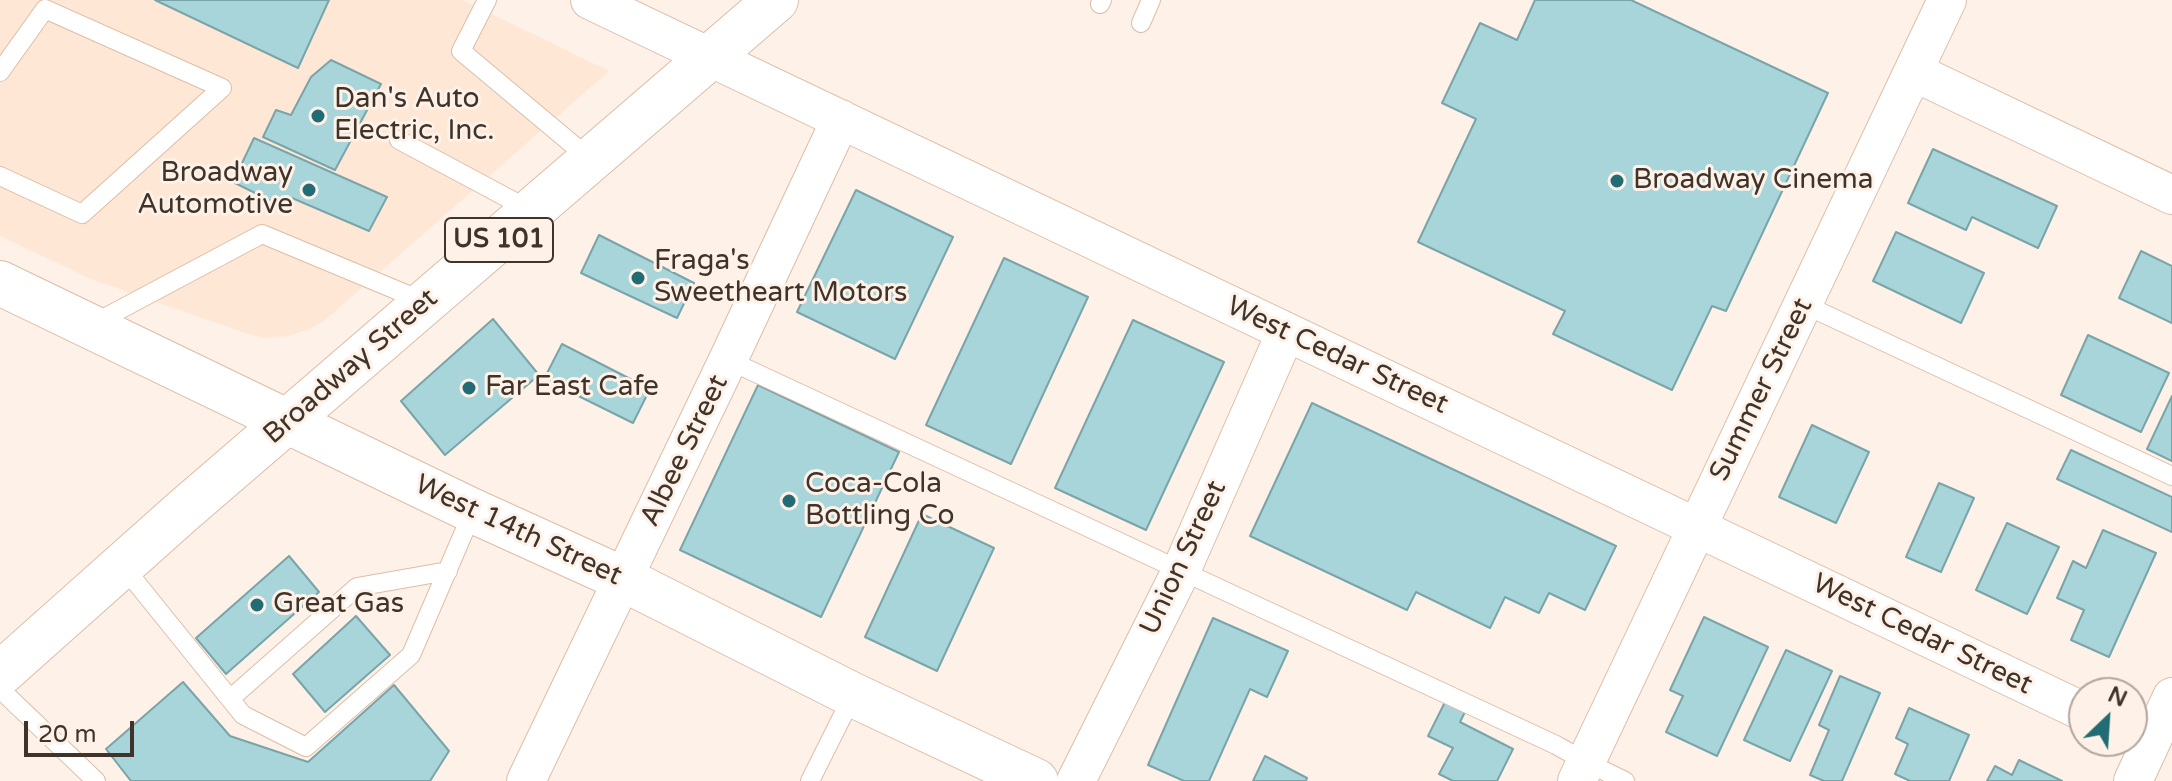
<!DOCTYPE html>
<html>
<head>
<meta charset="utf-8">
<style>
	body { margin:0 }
	#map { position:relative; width:2172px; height:781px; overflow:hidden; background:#fef1e8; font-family:"Varela Round",sans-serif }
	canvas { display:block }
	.north { position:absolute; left:2068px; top:677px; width:80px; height:80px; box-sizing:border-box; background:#fef1e8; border:2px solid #b2a59c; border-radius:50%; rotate:25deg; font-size:22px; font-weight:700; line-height:32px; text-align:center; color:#3f332a }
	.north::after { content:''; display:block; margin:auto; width:28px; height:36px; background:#226d75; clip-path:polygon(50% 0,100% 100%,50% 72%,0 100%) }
	.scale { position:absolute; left:24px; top:721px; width:110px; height:36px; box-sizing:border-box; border:4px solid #3f332a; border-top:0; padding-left:10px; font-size:24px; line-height:28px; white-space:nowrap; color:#3f332a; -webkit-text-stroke:6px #fef1e8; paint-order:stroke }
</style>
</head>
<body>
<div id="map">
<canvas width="2172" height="781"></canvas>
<div class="north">N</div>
<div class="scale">20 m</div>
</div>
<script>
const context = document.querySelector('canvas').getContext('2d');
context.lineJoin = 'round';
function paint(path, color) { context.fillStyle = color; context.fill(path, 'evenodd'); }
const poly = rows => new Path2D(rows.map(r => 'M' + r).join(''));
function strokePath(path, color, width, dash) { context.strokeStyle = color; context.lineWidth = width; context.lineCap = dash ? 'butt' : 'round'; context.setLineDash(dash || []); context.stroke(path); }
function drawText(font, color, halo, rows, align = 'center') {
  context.font = font + ' "Varela Round",sans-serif'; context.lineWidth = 6; context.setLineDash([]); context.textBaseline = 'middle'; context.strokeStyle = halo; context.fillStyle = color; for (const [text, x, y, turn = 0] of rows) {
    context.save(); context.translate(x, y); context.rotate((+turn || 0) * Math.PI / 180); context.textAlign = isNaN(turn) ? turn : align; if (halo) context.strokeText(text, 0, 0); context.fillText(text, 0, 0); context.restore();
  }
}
paint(poly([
	[0,0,463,0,609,71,324,321,310,329,288,336,264,338,242,332,91,279,0,236]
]), '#ffe7d6');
const building = poly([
	[155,0,329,0,298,68,155,0],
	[1535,0,1631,0,1828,93,1726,311,1712,306,1672,390,1553,334,1565,311,1418,242,1476,119,1442,103,1480,23,1517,40,1535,0],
	[331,60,381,84,335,170,263,137,276,110,291,115,311,77,331,60],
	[254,138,387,197,369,231,292,198,287,209,233,182,254,138],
	[1933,149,2057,206,2038,248,1972,217,1966,230,1908,203,1933,149],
	[856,190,953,237,895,359,797,312,856,190],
	[1896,232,1984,273,1961,323,1873,281,1896,232],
	[599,235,694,283,677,318,581,273,599,235],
	[2141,251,2172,266,2172,323,2119,298,2141,251],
	[1004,258,1088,297,1011,464,926,425,1004,258],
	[493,319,539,375,445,455,401,401,493,319],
	[1133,320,1224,362,1146,530,1055,488,1133,320],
	[2088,335,2169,373,2141,432,2061,395,2088,335],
	[562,344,650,389,633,423,544,379,562,344],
	[758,385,899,452,821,617,680,550,758,385],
	[2172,396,2172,461,2147,449,2172,396],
	[1312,403,1616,546,1585,610,1549,593,1539,613,1505,597,1490,628,1416,592,1407,610,1250,536,1312,403],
	[1812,425,1869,452,1836,523,1779,497,1812,425],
	[2071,450,2172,497,2172,532,2057,479,2071,450],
	[1939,483,1974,498,1941,572,1906,557,1939,483],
	[922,514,994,548,937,671,865,637,922,514],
	[2007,523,2059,547,2027,614,1976,590,2007,523],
	[2103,530,2156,553,2109,657,2071,640,2084,610,2057,598,2073,561,2086,568,2103,530],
	[289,556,319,592,226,674,196,638,289,556],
	[356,616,390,655,325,712,293,674,356,616],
	[1704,617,1768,647,1717,756,1666,732,1683,696,1670,690,1704,617],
	[1213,618,1288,651,1267,697,1250,689,1209,781,1184,781,1148,765,1213,618],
	[1786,650,1832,671,1790,761,1744,740,1786,650],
	[1840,676,1880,693,1842,781,1824,781,1810,775,1829,730,1819,725,1840,676],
	[183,682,230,736,308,762,394,685,449,751,430,781,131,781,106,749,183,682],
	[1445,702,1465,712,1460,722,1513,749,1497,781,1453,781,1439,774,1453,748,1428,736,1445,702],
	[1909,708,1969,735,1949,781,1910,781,1895,774,1908,744,1896,738,1909,708],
	[1265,756,1307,778,1306,781,1253,781,1265,756],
	[2019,760,2062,781,1987,781,1995,766,2012,775,2019,760]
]);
paint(building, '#a7d5da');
strokePath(building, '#79a5aa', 2);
const service = poly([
	[487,0,461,51,590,159],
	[1100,4,1102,0],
	[1141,23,1151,0],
	[0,72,45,9,222,88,82,214,0,176],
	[399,140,530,210],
	[1803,304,2172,476],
	[91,325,262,234,425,302],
	[728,360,1556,745,1586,762,1625,781],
	[122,565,243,715,306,747,411,655,473,511],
	[0,689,96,781],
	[230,699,357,587,448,571],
	[810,781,853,695]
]);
const minor = poly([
	[590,0,2084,712],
	[1914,72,2172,195],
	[526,781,728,360,841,119],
	[1076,781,1181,571,1286,332],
	[1577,781,1947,0],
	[2133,781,2172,697]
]);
const tertiary = poly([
	[0,283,473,511,623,579,853,695,1036,781]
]);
const trunk = poly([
	[0,674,183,511,776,0]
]);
strokePath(service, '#ddbda7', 20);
strokePath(minor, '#ddbda7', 40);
strokePath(tertiary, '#ddbda7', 46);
strokePath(trunk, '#ddbda7', 46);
strokePath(service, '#fff', 18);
strokePath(minor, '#fff', 38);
strokePath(tertiary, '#fff', 44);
strokePath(trunk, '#fff', 44);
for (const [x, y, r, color] of [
	[318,116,8,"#226d75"],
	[1617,181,8,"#226d75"],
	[309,190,8,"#226d75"],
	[638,278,8,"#226d75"],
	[469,388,8,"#226d75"],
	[789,501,8,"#226d75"],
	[257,605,8,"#226d75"]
]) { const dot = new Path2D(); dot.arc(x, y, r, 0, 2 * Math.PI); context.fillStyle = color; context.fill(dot); strokePath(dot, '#fef1e8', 3); }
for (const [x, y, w] of [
	[499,240,108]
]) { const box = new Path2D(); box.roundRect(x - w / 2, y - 22, w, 44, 6); context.fillStyle = '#fef1e8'; context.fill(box); strokePath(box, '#3f332a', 2); }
drawText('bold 26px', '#3f332a', null, [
	["US 101",499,240]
]);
drawText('28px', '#3f332a', '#fef1e8', [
	["Dan's Auto",334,100],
	["Electric, Inc.",334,132],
	["Broadway",293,174,"right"],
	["Automotive",293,206,"right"],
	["Broadway Cinema",1633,181],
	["Fraga's",654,262],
	["Sweetheart Motors",654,294],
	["Far East Cafe",485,388],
	["Coca-Cola",805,485],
	["Bottling Co",805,517],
	["Great Gas",273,605]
], 'left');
drawText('28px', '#3f332a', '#fef1e8', [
	["West Cedar Street",1337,356,25],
	["Broadway Street",351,367,-41],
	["Summer Street",1762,390,-64],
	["Albee Street",685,451,-64],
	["West 14th Street",518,531,25],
	["Union Street",1184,558,-65],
	["West Cedar Street",1922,635,26]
]);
</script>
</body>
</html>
